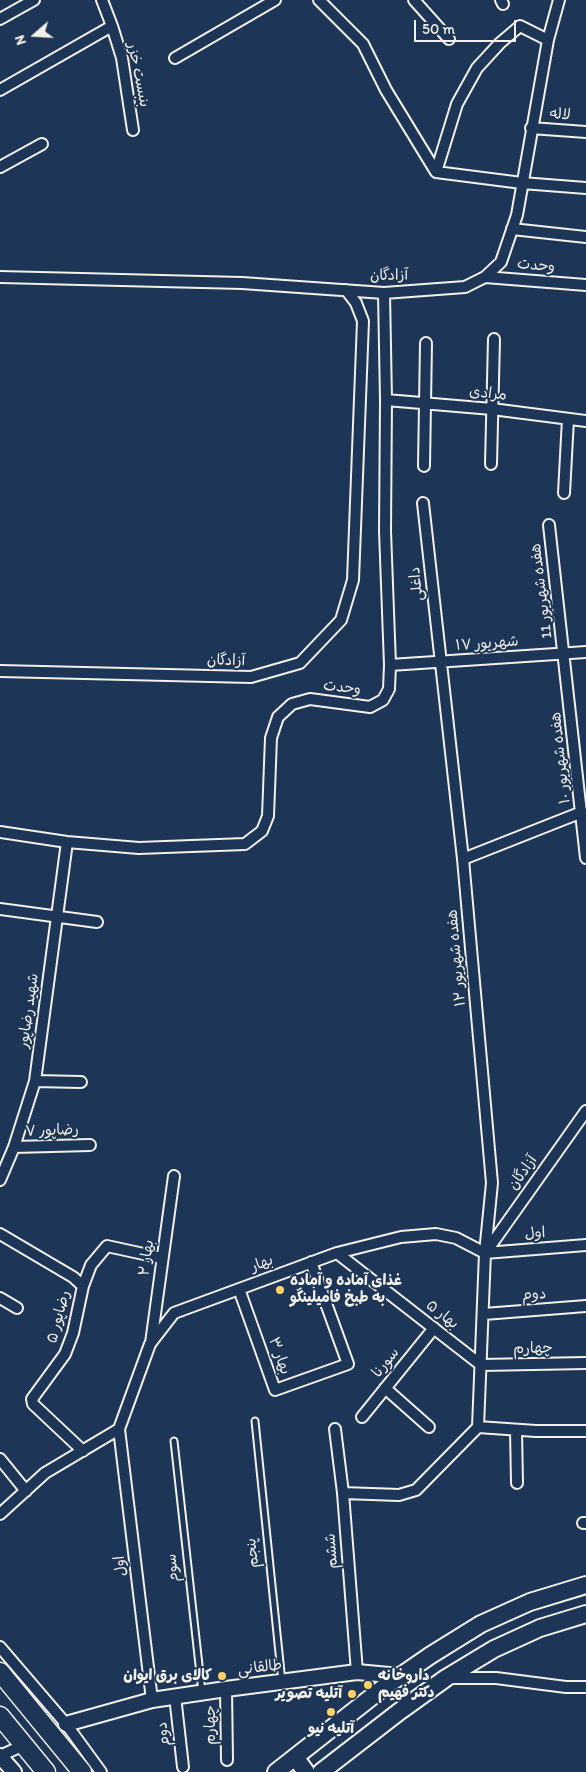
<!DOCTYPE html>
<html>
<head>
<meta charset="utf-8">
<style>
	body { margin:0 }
	#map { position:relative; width:586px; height:1772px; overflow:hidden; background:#1d3557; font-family:Itim,sans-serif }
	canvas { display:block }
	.north { position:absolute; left:10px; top:10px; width:50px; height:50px; -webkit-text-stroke:4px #1d3557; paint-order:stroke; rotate:251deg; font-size:14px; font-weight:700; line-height:20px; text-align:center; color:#f4f1e8 }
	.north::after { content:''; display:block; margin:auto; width:18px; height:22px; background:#f4f1e8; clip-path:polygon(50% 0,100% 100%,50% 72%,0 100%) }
	.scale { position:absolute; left:414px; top:20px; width:102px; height:22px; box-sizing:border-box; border:2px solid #f4f1e8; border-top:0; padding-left:6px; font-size:15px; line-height:18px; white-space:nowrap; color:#f4f1e8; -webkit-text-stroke:4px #1d3557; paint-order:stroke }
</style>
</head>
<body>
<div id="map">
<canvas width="586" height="1772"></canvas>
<div class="north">N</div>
<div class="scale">50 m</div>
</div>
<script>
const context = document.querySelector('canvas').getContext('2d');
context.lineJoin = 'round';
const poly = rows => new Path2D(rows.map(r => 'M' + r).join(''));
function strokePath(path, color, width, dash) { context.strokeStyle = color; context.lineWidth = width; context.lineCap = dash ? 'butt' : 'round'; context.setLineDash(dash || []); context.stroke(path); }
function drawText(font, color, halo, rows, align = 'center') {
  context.font = font + ' Itim,"Playpen Sans Arabic",sans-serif'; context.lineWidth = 4; context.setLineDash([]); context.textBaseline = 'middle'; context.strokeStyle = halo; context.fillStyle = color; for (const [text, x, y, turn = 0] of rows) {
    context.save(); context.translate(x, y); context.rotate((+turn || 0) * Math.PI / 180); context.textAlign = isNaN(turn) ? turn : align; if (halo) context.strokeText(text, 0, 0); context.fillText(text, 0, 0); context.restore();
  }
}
const service = poly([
	[255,1421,282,1682],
	[174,1441,202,1692]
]);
const minor = poly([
	[319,0,363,44,386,90,436,172,522,183,586,188],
	[414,0,449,39],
	[501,0,503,4],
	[0,19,34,0],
	[112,26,122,58,133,130],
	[175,58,275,0],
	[0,90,112,26,102,0],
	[531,128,586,132],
	[0,167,42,144],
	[436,172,457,104,477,68,500,43,520,26,548,40],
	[512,229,586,237],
	[0,277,242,283,384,293,465,287,485,277,501,262,517,215,548,40,559,0],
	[485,277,586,285],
	[386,400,492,409,586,421],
	[491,464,494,339],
	[424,466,426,343],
	[564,493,568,419],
	[549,525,586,858],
	[390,665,586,652],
	[0,671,251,677,300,663,341,620,353,580,363,321,356,303,346,290],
	[0,832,67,842,139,848,245,844,262,831,268,816,271,738,278,717,292,704,310,699,370,707,383,700,389,689,390,665,385,531,386,400,384,293],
	[463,859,582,812,585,814],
	[0,909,97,922],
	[35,1081,81,1082],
	[14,1147,90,1145],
	[0,1180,14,1147,35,1081,67,842],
	[0,1234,73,1277,83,1286,73,1333,65,1354,32,1399,33,1404,83,1451],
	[486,1252,586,1111],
	[337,1253,481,1365,586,1363],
	[83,1286,91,1265,107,1246,162,1258],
	[239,1289,275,1390,348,1364,311,1262],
	[0,1298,17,1308],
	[484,1314,586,1306],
	[151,1343,174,1176],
	[385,1388,429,1427],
	[362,1417,434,1328],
	[478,1427,536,1431,586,1431],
	[335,1429,343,1493,357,1672],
	[516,1430,517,1483],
	[0,1459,26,1491],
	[343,1493,399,1495,416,1490,478,1427,485,1253,492,1183,463,859,423,503],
	[0,1514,45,1473,119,1429],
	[583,1523,586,1523],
	[0,1647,66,1724,101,1772],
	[448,1678,496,1678,566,1687,586,1687],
	[226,1689,227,1760],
	[175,1696,183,1767],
	[152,1700,119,1429,150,1344,174,1313,337,1253,401,1237,436,1234,456,1238,485,1253,586,1245],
	[0,1756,24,1745]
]);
const tertiary = poly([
	[66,1724,152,1700,226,1689,357,1672,400,1676],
	[0,1756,14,1772]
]);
const primary = poly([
	[295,1757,306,1772],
	[276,1772,383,1688,431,1655,481,1624,530,1602,586,1585],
	[321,1772,400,1711,446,1678,494,1649,540,1628,586,1614]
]);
const trunk = poly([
	[0,1672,82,1772],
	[0,1716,46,1772]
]);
strokePath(service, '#f4f1e8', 9);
strokePath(minor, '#f4f1e8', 14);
strokePath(tertiary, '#f4f1e8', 18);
strokePath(primary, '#f4f1e8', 20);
strokePath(trunk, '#f4f1e8', 21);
strokePath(service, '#1d3557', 5);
strokePath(minor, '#1d3557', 10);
strokePath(tertiary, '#1d3557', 14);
strokePath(primary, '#1d3557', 16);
strokePath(trunk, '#1d3557', 18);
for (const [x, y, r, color] of [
	[280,1290,5,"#ffd166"],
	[222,1676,5,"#ffd166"],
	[368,1685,5,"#ffd166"],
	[352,1694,5,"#ffd166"],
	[331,1712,5,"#ffd166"]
]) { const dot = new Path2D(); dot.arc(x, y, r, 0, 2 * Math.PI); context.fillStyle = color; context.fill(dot); strokePath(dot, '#1d3557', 2); }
drawText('15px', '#f4f1e8', '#1d3557', [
	["بنبست خزر",138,75,79],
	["لاله",560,115,5],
	["وحدت",536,266,5],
	["آزادگان",389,276,-1],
	["مرادی",488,394,6],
	["داغلی",417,584,-96],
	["هفده شهریور 11",542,591,-97],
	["۱۷ شهریور",487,644,-4],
	["آزادگان",226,661,1],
	["وحدت",342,688,7],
	["هفده شهریور ۱۰",561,758,-96],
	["هفده شهریور ۱۲",457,958,-95],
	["شهید رضاپور",29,1011,-82],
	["رضاپور ۷",52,1131,-2],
	["آزادگان",523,1173,-55],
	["اول",535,1234,-4],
	["بهار ۲",147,1258,-82],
	["بهار",262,1264,-21],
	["دوم",534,1295,-4],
	["بهار ۵",442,1315,38],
	["رضاپور ۵",59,1317,-75],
	["چهارم",533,1349,-1],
	["بهار ۳",279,1356,70],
	["سورنا",386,1363,-51],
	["ششم",332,1551,-94],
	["پنجم",253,1553,-96],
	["اول",121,1566,-97],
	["سوم",173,1568,-96],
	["طالقانی",260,1668,-7],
	["چهارم",211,1725,-90],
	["دوم",164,1734,-97]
]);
drawText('bold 15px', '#f4f1e8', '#1d3557', [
	["غذای آماده و آماده",290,1281],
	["به طبخ فامیلینگو",290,1298],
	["کالای برق ایوان",212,1676,"right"],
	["داروخانه",378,1676],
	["دکتر فهیم",378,1693],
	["آتلیه تصویر",342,1694,"right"],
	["آتلیه نیو",331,1729,"center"]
], 'left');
</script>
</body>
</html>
